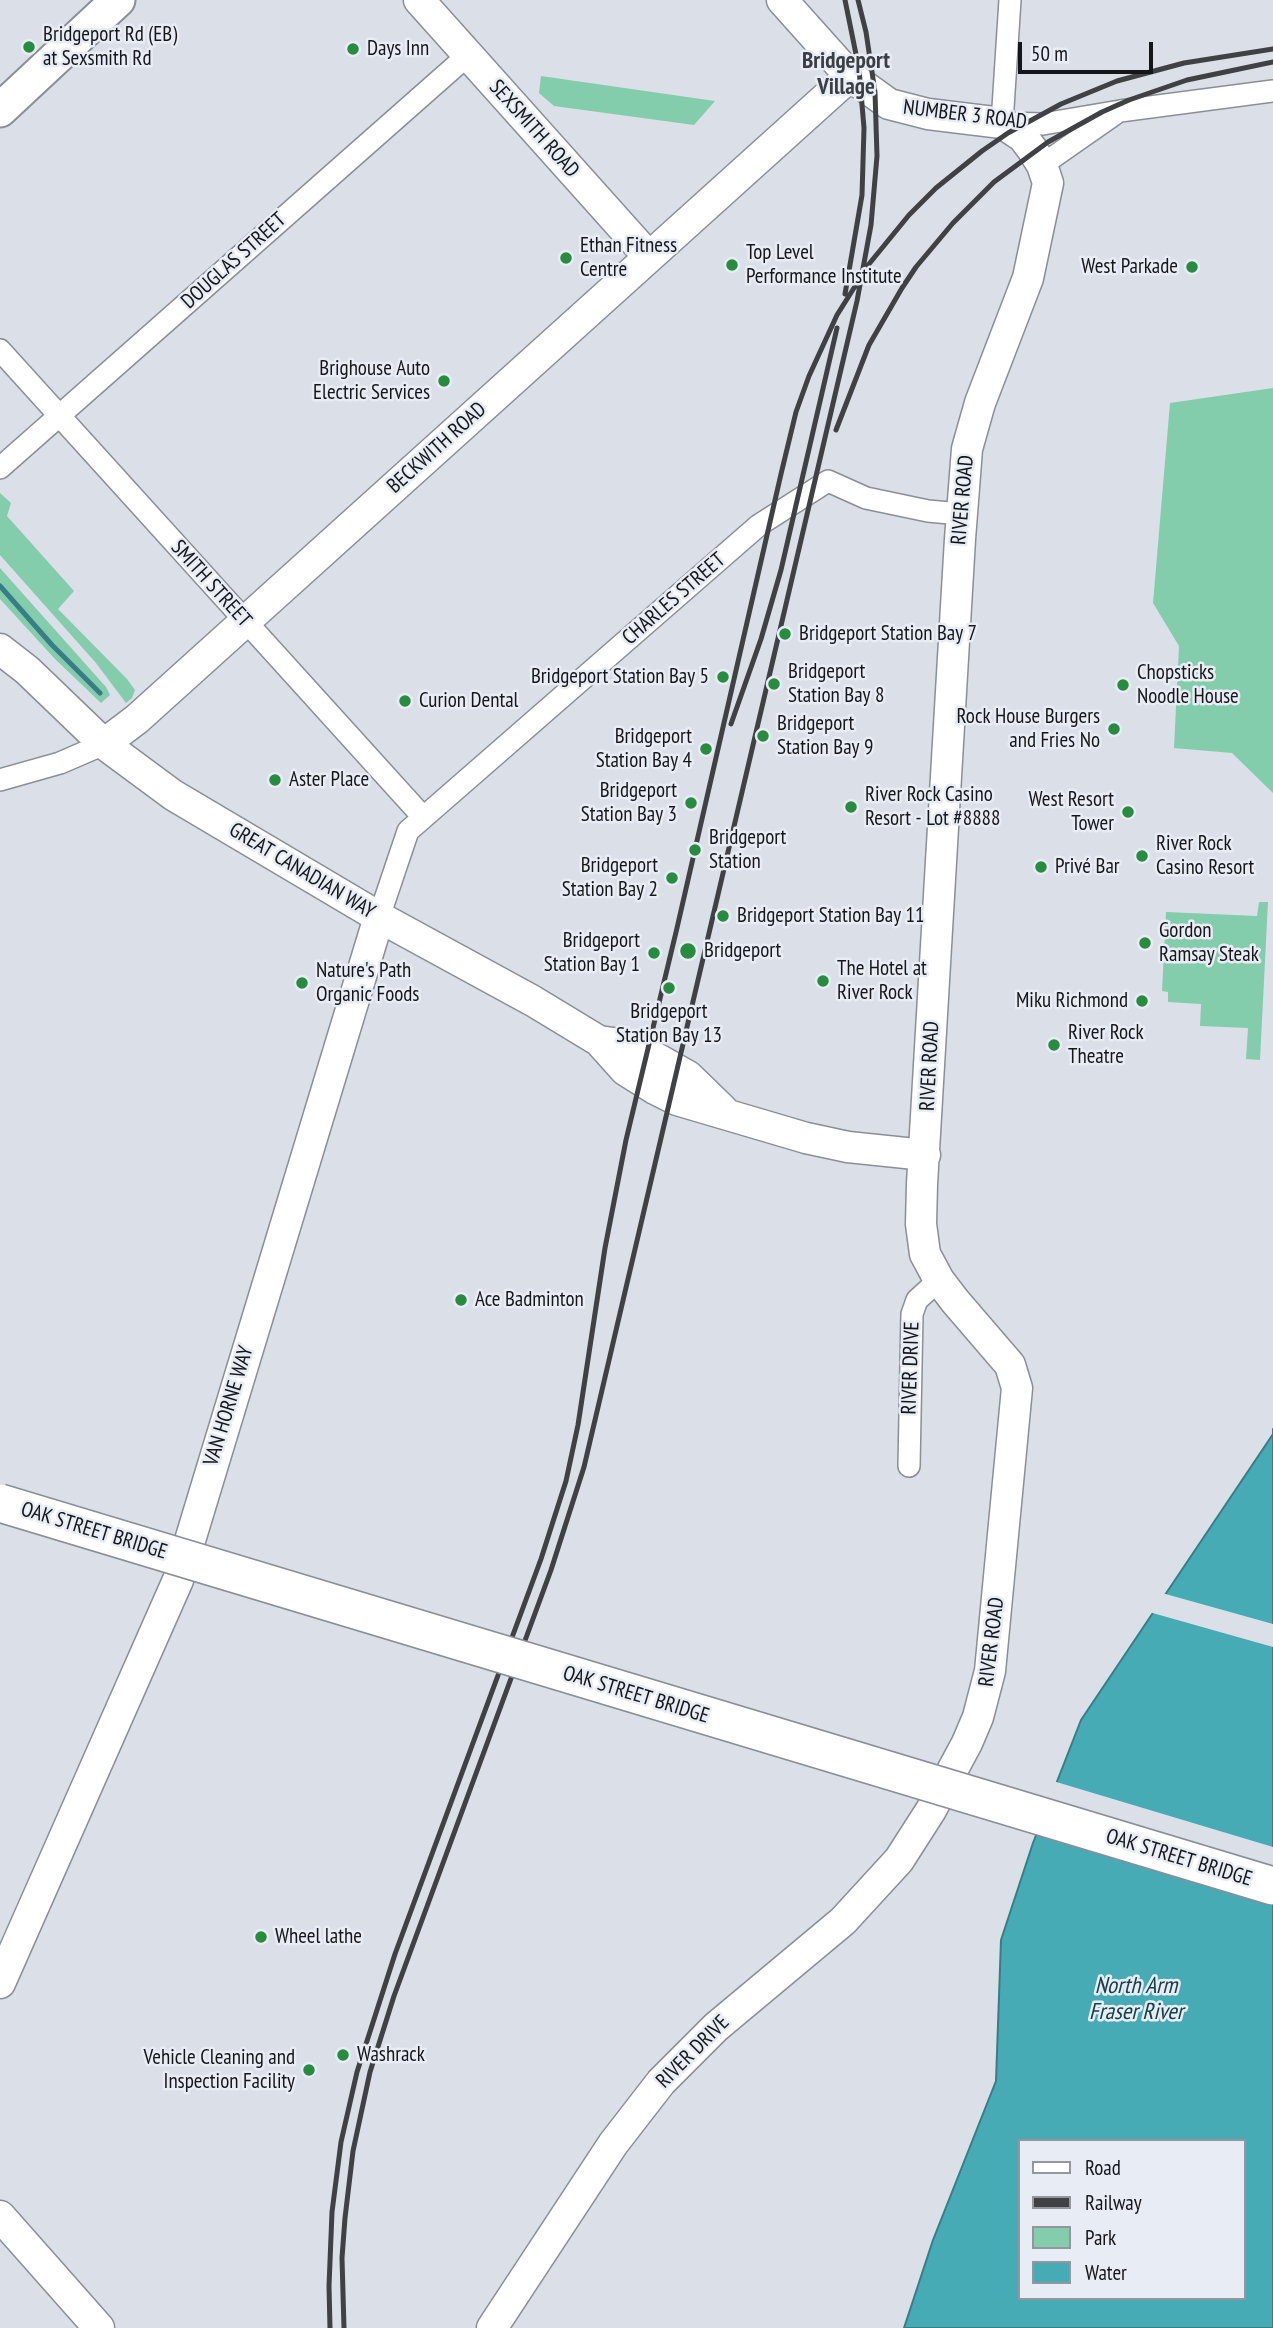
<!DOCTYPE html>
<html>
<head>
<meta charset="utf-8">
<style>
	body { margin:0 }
	#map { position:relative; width:1273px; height:2328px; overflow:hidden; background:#dbdfe7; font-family:"PT Sans Narrow",sans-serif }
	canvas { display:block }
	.legend { position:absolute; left:1018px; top:2139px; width:228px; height:161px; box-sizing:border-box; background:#e8ecf5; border:2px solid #94969d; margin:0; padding:9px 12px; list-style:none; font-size:21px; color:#151619 }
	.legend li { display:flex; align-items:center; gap:14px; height:35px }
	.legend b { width:35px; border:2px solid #94969d }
	.scale { position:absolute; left:1018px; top:42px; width:135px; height:32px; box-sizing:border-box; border:4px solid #151619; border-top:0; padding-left:9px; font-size:21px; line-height:24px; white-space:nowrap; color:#151619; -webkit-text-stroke:5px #e8ecf5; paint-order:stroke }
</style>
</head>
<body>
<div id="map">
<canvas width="1273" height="2328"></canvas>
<ul class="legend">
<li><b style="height:9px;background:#fff"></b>Road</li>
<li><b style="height:9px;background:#3f4145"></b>Railway</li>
<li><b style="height:19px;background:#84cdac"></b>Park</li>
<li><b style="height:19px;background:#46abb5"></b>Water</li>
</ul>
<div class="scale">50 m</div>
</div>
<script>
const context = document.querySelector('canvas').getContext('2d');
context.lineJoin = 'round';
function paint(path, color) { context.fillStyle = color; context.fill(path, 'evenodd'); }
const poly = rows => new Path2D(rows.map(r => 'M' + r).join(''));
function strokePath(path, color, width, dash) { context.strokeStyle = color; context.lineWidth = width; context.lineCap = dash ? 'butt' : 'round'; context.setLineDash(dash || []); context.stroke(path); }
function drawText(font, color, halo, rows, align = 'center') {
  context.font = font + ' "PT Sans Narrow",sans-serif'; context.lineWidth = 5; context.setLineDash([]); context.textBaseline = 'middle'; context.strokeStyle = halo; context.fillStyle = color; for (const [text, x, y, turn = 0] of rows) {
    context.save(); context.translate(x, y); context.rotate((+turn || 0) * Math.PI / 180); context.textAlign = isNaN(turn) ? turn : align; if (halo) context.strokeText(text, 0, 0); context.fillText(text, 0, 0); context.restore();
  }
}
paint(poly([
	[541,76,715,101,694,125,554,106,539,93],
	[1273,388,1273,793,1232,753,1174,748,1179,646,1153,603,1170,403],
	[0,493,11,503,7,516,74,591,58,609,127,679,135,690,132,698,126,703,96,663,0,555],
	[0,568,106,687,110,695,101,703,55,659,0,599],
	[1259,902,1268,902,1260,1060,1246,1059,1248,1028,1200,1026,1201,1004,1168,1002,1168,992,1162,991,1166,912,1257,916]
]), '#84cdac');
const water = poly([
	[1273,1429,1273,2328,904,2328,933,2240,996,2081,1001,1940,1033,1843,1081,1720,1273,1434,1273,1429],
	[1019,2141,1243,2141,1243,2298,1019,2298,1019,2141]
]);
paint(water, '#46abb5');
strokePath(water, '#377e86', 2);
paint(poly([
	[1162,1593,1273,1624,1273,1647,1149,1612],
	[1053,1781,1273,1847,1273,1902,1034,1831]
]), '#dbdfe7');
strokePath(poly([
	[0,586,52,645,100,693]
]), '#377e86', 5);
const street = poly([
	[1010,0,1002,123,1043,124,1120,111,1273,91],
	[1042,165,1115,114],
	[0,350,423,817],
	[0,468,468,55],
	[0,780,60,763,104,744],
	[379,917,408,831,759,525,828,481,866,498,928,511,961,514],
	[909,1466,912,1314,917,1300,939,1280]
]);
const secondary = poly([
	[419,0,649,257],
	[0,649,27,670,104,744,173,795,379,917,533,1001,599,1041,625,1070,655,1089,677,1100,806,1138,848,1147,925,1155],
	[104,744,137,719,850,76],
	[599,1041,635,1046,688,1076,723,1110],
	[0,1983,178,1580,379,917],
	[0,2216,99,2328],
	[492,2328,613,2144,661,2082,716,2027,843,1921,899,1860,931,1810,967,1743,978,1717,990,1671,1017,1388,1010,1365,955,1301,939,1280,925,1254,921,1224,922,1184,960,539,967,449,980,403,1028,278,1048,183,1042,165,1032,149,1023,137,1002,123,928,114,889,104,850,76,782,0]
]);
const primary = poly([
	[0,110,118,0]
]);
strokePath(street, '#8a8e96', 24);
strokePath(secondary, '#8a8e96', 33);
strokePath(primary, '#8a8e96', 37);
strokePath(street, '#fff', 21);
strokePath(secondary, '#fff', 30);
strokePath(primary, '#fff', 33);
strokePath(poly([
	[845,294,862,195,864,128,859,69,845,0],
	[836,430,869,345,902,288,916,267,953,223,994,182,1048,142,1102,112,1129,100,1187,80,1273,62],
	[731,724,761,639,781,570,837,328],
	[330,2328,329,2286,332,2212,341,2142,357,2072,395,1954,541,1559,566,1481,578,1425,605,1248,626,1140,677,928,781,474,796,412,809,376,837,315,869,264,909,215,936,188,982,151,1008,133,1061,104,1117,81,1184,63,1273,49],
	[344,2328,342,2258,345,2218,353,2151,370,2072,394,1996,551,1570,584,1467,857,301,871,225,877,156,875,92,866,32,858,0]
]), '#3f4145', 5);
const highwayBridge = poly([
	[0,1503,1273,1886]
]);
strokePath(highwayBridge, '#8a8e96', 40, []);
strokePath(highwayBridge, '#fff', 37);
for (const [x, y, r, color] of [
	[29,47,7,"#278b40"],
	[353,49,7,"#278b40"],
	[566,258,7,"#278b40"],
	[732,265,7,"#278b40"],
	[1192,267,7,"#278b40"],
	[444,381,7,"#278b40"],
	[785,634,7,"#278b40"],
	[723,677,7,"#278b40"],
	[774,684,7,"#278b40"],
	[1123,685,7,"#278b40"],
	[405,701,7,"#278b40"],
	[1114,729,7,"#278b40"],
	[763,736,7,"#278b40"],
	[706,749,7,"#278b40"],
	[275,780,7,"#278b40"],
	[691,803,7,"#278b40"],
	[851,807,7,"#278b40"],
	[1128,812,7,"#278b40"],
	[695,850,7,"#278b40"],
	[1142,856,7,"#278b40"],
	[1041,867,7,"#278b40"],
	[672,878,7,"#278b40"],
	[723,916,7,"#278b40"],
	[1145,943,7,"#278b40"],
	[688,951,9,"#278b40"],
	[654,953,7,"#278b40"],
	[823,981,7,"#278b40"],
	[302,983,7,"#278b40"],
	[669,988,7,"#278b40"],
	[1142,1001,7,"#278b40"],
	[1054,1045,7,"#278b40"],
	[461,1300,7,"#278b40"],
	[261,1937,7,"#278b40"],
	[343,2055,7,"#278b40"],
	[309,2070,7,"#278b40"]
]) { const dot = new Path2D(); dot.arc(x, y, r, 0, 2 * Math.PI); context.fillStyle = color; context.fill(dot); strokePath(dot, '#e8ecf5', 2.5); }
drawText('21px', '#151619', '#e8ecf5', [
	["Bridgeport Rd (EB)",43,35],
	["at Sexsmith Rd",43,59],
	["Days Inn",367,49],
	["Ethan Fitness",580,246],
	["Centre",580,270],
	["Top Level",746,253],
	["Performance Institute",746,277],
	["West Parkade",1178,267,"right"],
	["Brighouse Auto",430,369,"right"],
	["Electric Services",430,393,"right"],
	["Bridgeport Station Bay 7",799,634],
	["Bridgeport",788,672],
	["Station Bay 8",788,696],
	["Chopsticks",1137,673],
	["Noodle House",1137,697],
	["Bridgeport Station Bay 5",709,677,"right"],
	["Curion Dental",419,701],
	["Rock House Burgers",1100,717,"right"],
	["and Fries No",1100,741,"right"],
	["Bridgeport",777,724],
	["Station Bay 9",777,748],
	["Bridgeport",692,737,"right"],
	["Station Bay 4",692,761,"right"],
	["Aster Place",289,780],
	["Bridgeport",677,791,"right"],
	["Station Bay 3",677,815,"right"],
	["River Rock Casino",865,795],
	["Resort - Lot #8888",865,819],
	["West Resort",1114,800,"right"],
	["Tower",1114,824,"right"],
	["Bridgeport",709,838],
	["Station",709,862],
	["River Rock",1156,844],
	["Casino Resort",1156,868],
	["Bridgeport",658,866,"right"],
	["Station Bay 2",658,890,"right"],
	["Privé Bar",1055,867],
	["Bridgeport Station Bay 11",737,916],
	["Gordon",1159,931],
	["Ramsay Steak",1159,955],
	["Bridgeport",640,941,"right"],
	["Station Bay 1",640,965,"right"],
	["Bridgeport",704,951],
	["The Hotel at",837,969],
	["River Rock",837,993],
	["Nature's Path",316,971],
	["Organic Foods",316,995],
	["Miku Richmond",1128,1001,"right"],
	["Bridgeport",669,1012,"center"],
	["Station Bay 13",669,1036,"center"],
	["River Rock",1068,1033],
	["Theatre",1068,1057],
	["Ace Badminton",475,1300],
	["Wheel lathe",275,1937],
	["Washrack",357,2055],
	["Vehicle Cleaning and",295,2058,"right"],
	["Inspection Facility",295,2082,"right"]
], 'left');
drawText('21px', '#151619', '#e8ecf5', [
	["NUMBER 3 ROAD",965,115,7],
	["SEXSMITH ROAD",534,129,48],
	["DOUGLAS STREET",234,261,-42],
	["BECKWITH ROAD",437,448,-42],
	["RIVER ROAD",963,500,-85],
	["SMITH STREET",211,584,48],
	["CHARLES STREET",674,599,-41],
	["GREAT CANADIAN WAY",302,871,31],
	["RIVER ROAD",930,1066,-87],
	["RIVER DRIVE",911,1368,-88],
	["VAN HORNE WAY",229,1406,-73],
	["OAK STREET BRIDGE",94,1531,17],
	["RIVER ROAD",992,1642,-83],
	["OAK STREET BRIDGE",636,1695,17],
	["OAK STREET BRIDGE",1179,1858,17],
	["RIVER DRIVE",693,2052,-45]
]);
drawText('bold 23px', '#3b3e45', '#e8ecf5', [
	["Bridgeport",846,61],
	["Village",846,87]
]);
drawText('italic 23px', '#134146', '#e8ecf5', [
	["North Arm",1136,1986],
	["Fraser River",1136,2012]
]);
</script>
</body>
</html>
